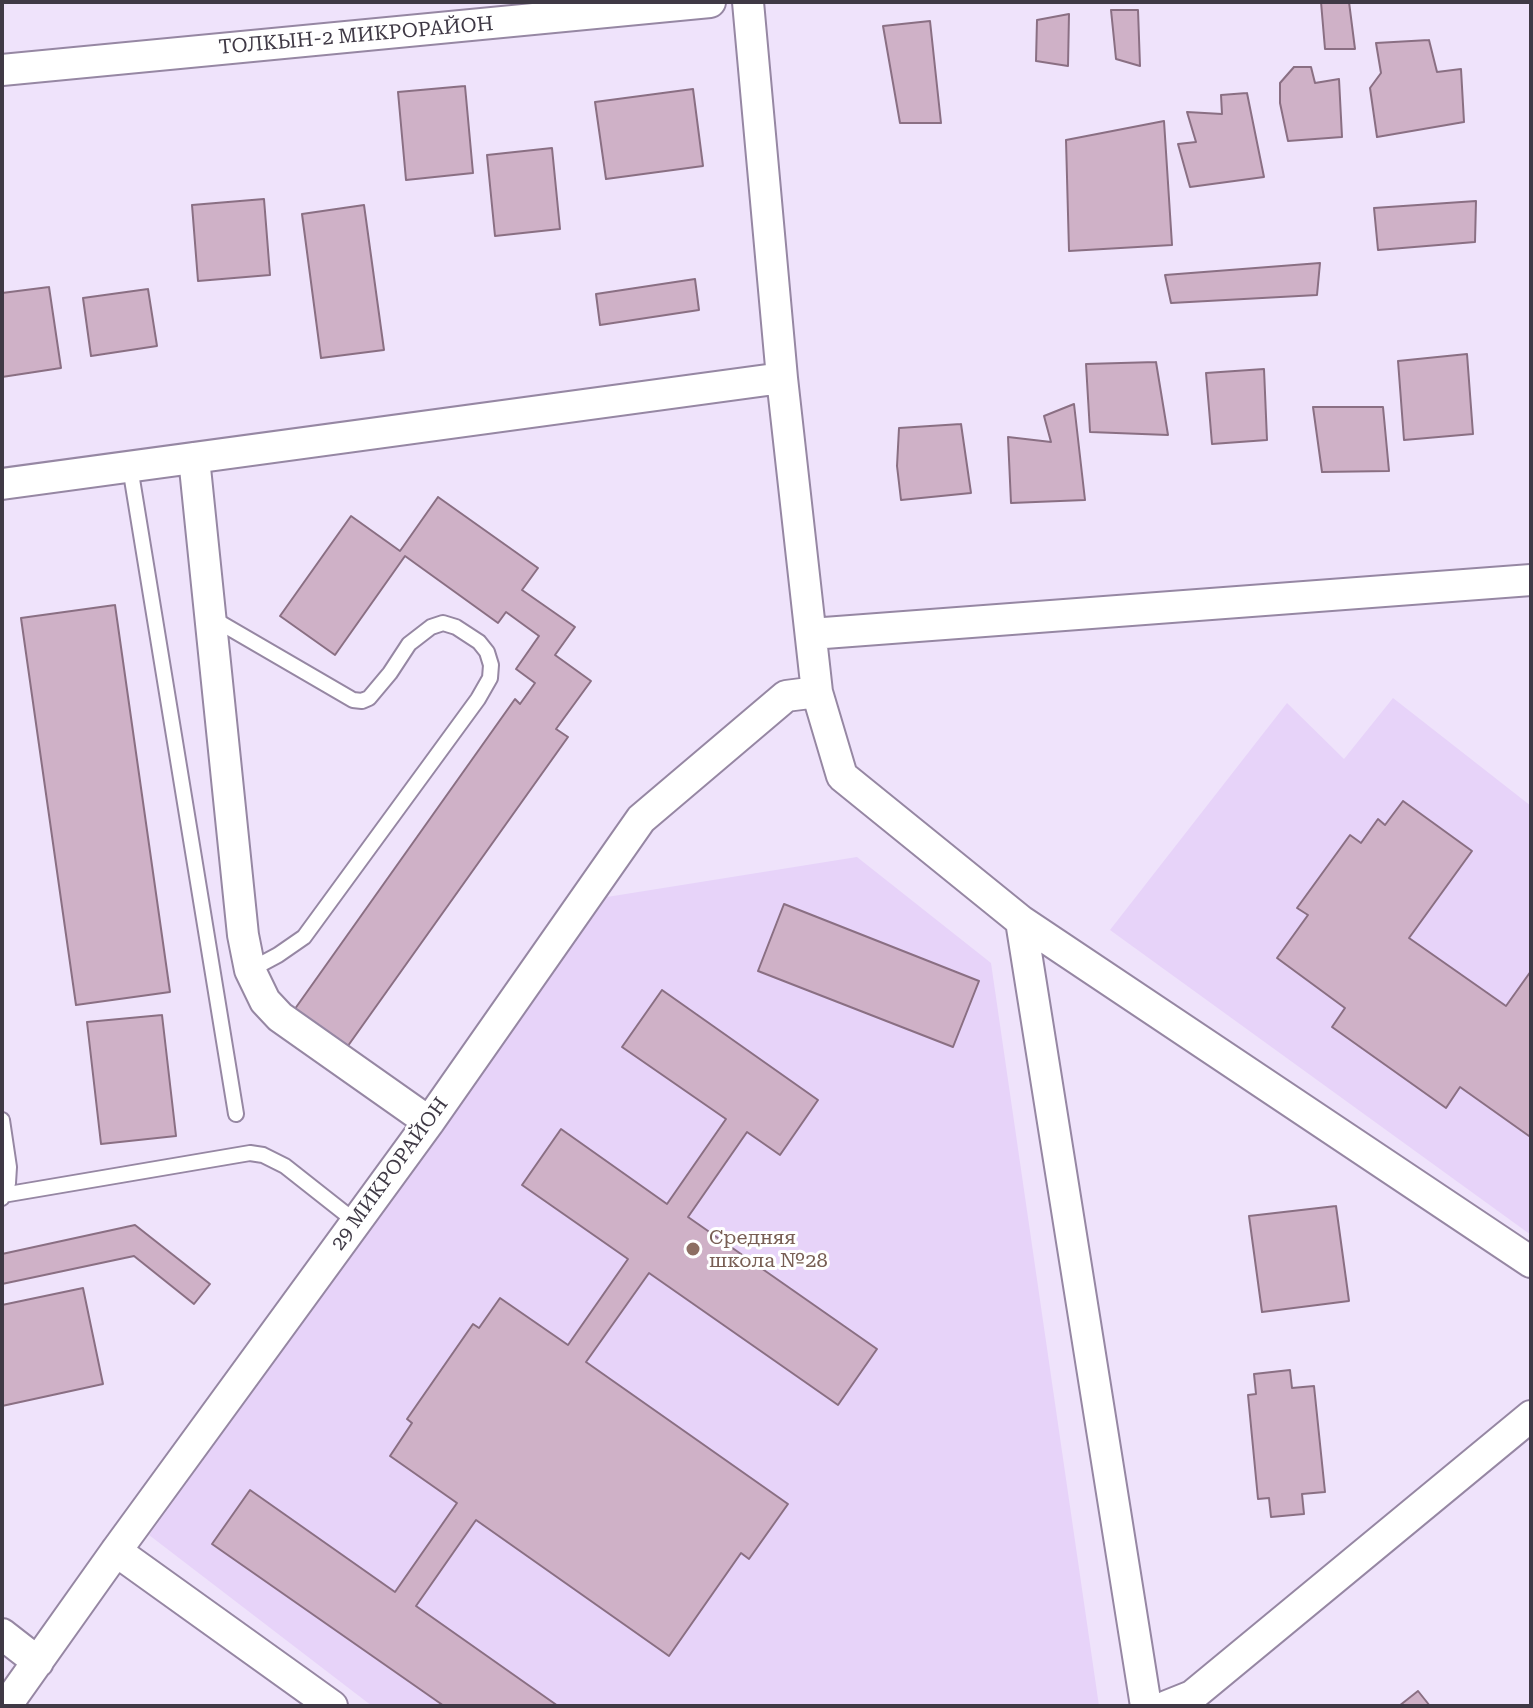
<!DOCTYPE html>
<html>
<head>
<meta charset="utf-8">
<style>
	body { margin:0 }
	#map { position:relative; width:1533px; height:1708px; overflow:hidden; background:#efe3fb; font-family:"Roboto Serif",serif }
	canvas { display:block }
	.frame { position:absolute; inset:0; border:4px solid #3f3945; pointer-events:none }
</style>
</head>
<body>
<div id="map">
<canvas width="1533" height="1708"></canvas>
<div class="frame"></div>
</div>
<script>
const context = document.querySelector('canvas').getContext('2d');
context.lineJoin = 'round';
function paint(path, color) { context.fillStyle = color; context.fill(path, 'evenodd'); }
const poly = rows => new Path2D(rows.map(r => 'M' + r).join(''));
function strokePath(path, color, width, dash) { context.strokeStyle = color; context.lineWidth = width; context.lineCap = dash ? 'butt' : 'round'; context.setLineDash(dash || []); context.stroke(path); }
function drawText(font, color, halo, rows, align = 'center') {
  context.font = font + ' "Roboto Serif",serif'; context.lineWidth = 6; context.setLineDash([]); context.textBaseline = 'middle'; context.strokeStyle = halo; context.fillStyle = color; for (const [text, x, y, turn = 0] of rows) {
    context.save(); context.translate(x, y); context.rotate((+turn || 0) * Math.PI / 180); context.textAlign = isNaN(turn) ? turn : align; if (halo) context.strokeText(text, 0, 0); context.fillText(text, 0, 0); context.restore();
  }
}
paint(poly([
	[1393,698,1531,806,1531,1235,1110,930,1287,703,1344,759],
	[857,857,991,963,1099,1706,372,1706,149,1535,607,897]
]), '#e7d3f9');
const building = poly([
	[1321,2,1349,2,1355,49,1325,49,1321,2],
	[1111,10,1138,10,1140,66,1116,59,1111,10],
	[1069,14,1068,66,1036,61,1037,20,1069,14],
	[930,21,941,123,900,123,883,26,930,21],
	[1429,40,1437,72,1461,69,1464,122,1377,137,1370,88,1381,73,1376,43,1429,40],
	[1294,67,1311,67,1315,83,1339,79,1342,137,1288,141,1280,103,1280,83,1294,67],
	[465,86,473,173,406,180,398,92,465,86],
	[693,89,703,166,606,179,595,102,693,89],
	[1247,93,1264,177,1190,187,1178,144,1196,142,1187,112,1222,114,1221,95,1247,93],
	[1164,121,1172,245,1069,251,1066,140,1164,121],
	[552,148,560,229,495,236,487,155,552,148],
	[264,199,270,275,198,281,192,205,264,199],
	[1476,201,1475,242,1378,250,1374,208,1476,201],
	[364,205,384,350,321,358,302,214,364,205],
	[1320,263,1317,295,1171,303,1165,275,1320,263],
	[695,279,699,310,600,325,596,294,695,279],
	[49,287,61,368,2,377,2,293,49,287],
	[148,289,157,346,91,356,83,298,148,289],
	[1467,354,1473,434,1404,440,1398,361,1467,354],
	[1156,362,1168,435,1090,432,1086,364,1156,362],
	[1264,369,1267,440,1212,444,1206,373,1264,369],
	[1074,404,1085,500,1011,503,1008,437,1051,442,1044,416,1074,404],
	[1313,407,1383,407,1389,471,1322,472,1313,407],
	[961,424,971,493,901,500,897,466,899,428,961,424],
	[438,497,538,568,522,590,575,627,555,655,591,681,556,729,568,737,345,1050,292,1013,515,699,520,704,535,683,516,669,539,636,506,612,498,623,405,556,335,655,280,616,351,516,400,551,438,497],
	[115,605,170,992,76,1005,21,618,115,605],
	[1403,801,1472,851,1409,938,1506,1006,1531,971,1531,1133,1529,1136,1460,1087,1446,1108,1332,1027,1345,1008,1277,958,1308,915,1297,908,1350,835,1361,843,1378,819,1385,825,1403,801],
	[784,904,979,981,953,1047,758,971,784,904],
	[662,990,818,1100,780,1155,747,1132,688,1217,877,1349,838,1405,649,1273,586,1362,788,1504,749,1559,741,1553,669,1656,476,1520,416,1606,558,1706,444,1706,212,1544,250,1490,395,1592,457,1503,390,1456,412,1423,407,1419,473,1324,479,1328,500,1298,568,1345,628,1259,522,1185,561,1129,667,1204,726,1119,622,1047,662,990],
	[162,1015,176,1136,101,1144,87,1022,162,1015],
	[1336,1206,1349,1301,1262,1312,1249,1216,1336,1206],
	[135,1225,210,1284,194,1304,134,1256,2,1284,2,1254,135,1225],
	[83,1288,103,1384,2,1406,2,1305,83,1288],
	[1290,1370,1292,1388,1314,1386,1325,1492,1302,1494,1304,1514,1271,1517,1269,1498,1258,1499,1248,1395,1256,1394,1254,1374,1290,1370],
	[1418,1691,1430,1706,1399,1706,1418,1691]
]);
paint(building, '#cfb1c7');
strokePath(building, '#8a6f83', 2);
const service = poly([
	[130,467,236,1114],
	[212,618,353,700,362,701,369,698,390,673,409,644,431,627,443,623,456,627,479,642,487,652,491,665,490,678,478,699,304,937,278,955,250,970],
	[2,1120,9,1167,8,1183,2,1198],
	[3,1195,250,1153,263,1155,285,1166,356,1222]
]);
const minor = poly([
	[748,2,782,378,817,692,842,776,1021,921,1146,1706],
	[2,70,710,2],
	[194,458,243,935,250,970,265,1001,280,1017,429,1122],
	[2,484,782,378],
	[811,634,1531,580],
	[1021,921,1531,1262],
	[116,1551,332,1706],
	[2,1634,38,1662],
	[6,1706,116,1551,429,1122,641,819,786,696,817,692],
	[1167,1706,1192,1696,1531,1416]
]);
strokePath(service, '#9687a3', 18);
strokePath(minor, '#9687a3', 34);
strokePath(service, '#fff', 14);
strokePath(minor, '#fff', 30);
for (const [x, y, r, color] of [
	[693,1249,8,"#8d6e63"]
]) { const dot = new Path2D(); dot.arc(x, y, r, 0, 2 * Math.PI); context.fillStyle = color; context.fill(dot); strokePath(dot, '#fff', 3); }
drawText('20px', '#3f3945', '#fff', [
	["ТОЛКЫН-2 МИКРОРАЙОН",356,36,-5],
	["29 МИКРОРАЙОН",390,1174,-54]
]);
drawText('20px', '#785e54', '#fff', [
	["Средняя",709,1238],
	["школа №28",709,1261]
], 'left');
</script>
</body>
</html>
